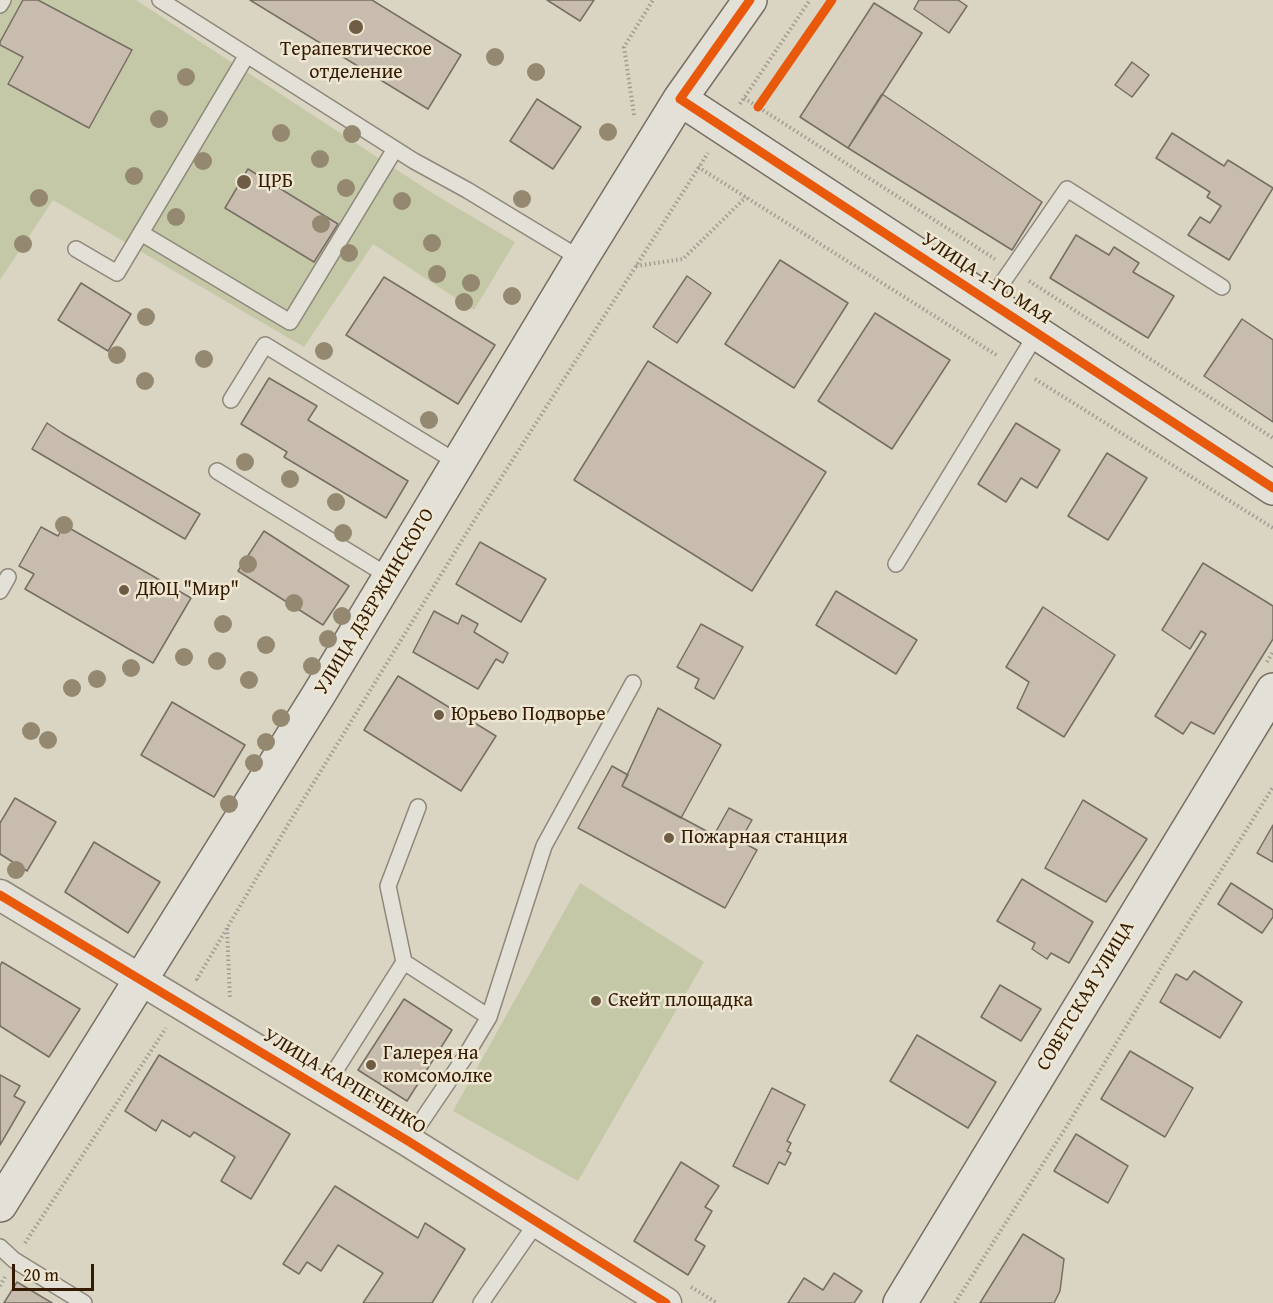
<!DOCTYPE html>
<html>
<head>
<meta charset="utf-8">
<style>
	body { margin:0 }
	#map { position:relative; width:1273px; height:1303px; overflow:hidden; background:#dad4c3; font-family:"Gentium Book Plus",serif }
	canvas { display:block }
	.scale { position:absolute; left:12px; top:1264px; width:82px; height:27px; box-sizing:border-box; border:3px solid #351b01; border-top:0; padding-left:8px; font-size:18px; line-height:21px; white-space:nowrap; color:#351b01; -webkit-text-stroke:4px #ede6d2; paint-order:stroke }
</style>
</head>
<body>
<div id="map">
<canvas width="1273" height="1303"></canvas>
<div class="scale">20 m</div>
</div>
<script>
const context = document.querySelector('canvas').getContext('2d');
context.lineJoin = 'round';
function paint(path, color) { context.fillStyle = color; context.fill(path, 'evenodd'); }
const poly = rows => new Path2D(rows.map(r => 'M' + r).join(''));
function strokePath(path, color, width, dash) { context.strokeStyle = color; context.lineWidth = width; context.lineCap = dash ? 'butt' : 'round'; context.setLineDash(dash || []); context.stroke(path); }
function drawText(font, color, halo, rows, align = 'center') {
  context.font = font + ' "Gentium Book Plus",serif'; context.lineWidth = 5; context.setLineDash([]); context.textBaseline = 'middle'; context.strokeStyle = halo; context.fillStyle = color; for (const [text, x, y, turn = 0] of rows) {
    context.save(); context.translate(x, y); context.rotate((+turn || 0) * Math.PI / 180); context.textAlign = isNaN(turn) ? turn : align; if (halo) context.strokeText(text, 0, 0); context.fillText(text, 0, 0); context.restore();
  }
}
paint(poly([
	[0,0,136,0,437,196,515,242,474,310,373,244,304,347,53,200,0,280],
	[580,883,704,962,578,1181,453,1111]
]), '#c5c8a7');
const building = poly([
	[23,0,38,0,132,50,89,128,8,84,23,57,0,45,0,42,23,0],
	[250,0,372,0,461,55,428,109,250,0],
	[547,0,594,0,580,21,547,0],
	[919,0,958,0,967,6,949,33,914,9,919,0],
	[874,3,922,33,848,148,800,117,874,3],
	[1132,62,1149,75,1132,97,1115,85,1132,62],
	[882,94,1042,202,1012,250,848,148,882,94],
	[537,99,581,127,553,169,510,141,537,99],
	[1172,133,1224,166,1228,160,1273,188,1229,260,1188,235,1200,217,1210,223,1221,206,1207,197,1210,192,1156,158,1172,133],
	[248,169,338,224,314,262,225,208,248,169],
	[1076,235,1109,255,1114,247,1139,263,1133,272,1174,296,1148,338,1050,278,1076,235],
	[780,260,848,303,794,388,725,344,780,260],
	[687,276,711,293,677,343,653,327,687,276],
	[384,277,495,345,458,404,346,335,384,277],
	[81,283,131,314,108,351,58,320,81,283],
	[875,313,950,360,892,449,818,401,875,313],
	[1242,319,1273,340,1273,422,1204,376,1242,319],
	[648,361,826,472,752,591,574,480,648,361],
	[269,378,317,406,308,420,408,481,386,518,284,457,287,452,241,424,269,378],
	[47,423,62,433,200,514,185,539,32,449,47,423],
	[1016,423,1060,450,1037,488,1021,478,1006,502,978,484,1016,423],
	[1107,453,1147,478,1108,540,1068,516,1107,453],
	[64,525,191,598,153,663,25,589,34,574,19,566,41,527,58,536,64,525],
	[264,531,349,586,323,625,238,571,264,531],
	[480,542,546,579,521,622,456,584,480,542],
	[1203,563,1273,606,1273,639,1214,734,1191,722,1183,734,1155,716,1206,634,1201,631,1190,649,1162,630,1203,563],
	[836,591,917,640,896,674,816,625,836,591],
	[1043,607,1115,655,1064,737,1017,708,1029,682,1006,667,1043,607],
	[434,611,458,624,462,615,478,624,474,632,508,653,503,663,496,659,478,689,413,652,434,611],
	[701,624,743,647,714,699,695,688,699,679,677,667,701,624],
	[398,676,496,736,461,791,364,730,398,676],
	[172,702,245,745,214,797,141,755,172,702],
	[658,708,721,745,681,818,622,786,658,708],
	[612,766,628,775,622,786,714,835,729,808,752,820,740,841,757,850,725,908,578,828,612,766],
	[15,798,56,822,27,871,0,854,0,823,15,798],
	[1083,800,1147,839,1106,902,1045,868,1083,800],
	[1273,825,1273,862,1257,853,1273,825],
	[94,842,160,882,128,933,65,892,94,842],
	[1022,879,1093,922,1069,963,1051,953,1047,959,1032,949,1035,943,997,921,1022,879],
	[1231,883,1273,910,1273,917,1262,933,1218,904,1231,883],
	[2,962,80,1009,49,1057,0,1026,0,966,2,962],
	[1194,971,1242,1002,1220,1038,1160,1002,1176,974,1187,980,1194,971],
	[1000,985,1041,1009,1021,1041,981,1017,1000,985],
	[404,999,452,1030,407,1101,358,1070,404,999],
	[917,1035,996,1082,968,1128,890,1081,917,1035],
	[1130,1051,1193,1088,1165,1137,1101,1099,1130,1051],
	[159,1055,290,1134,251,1199,221,1181,235,1157,194,1132,190,1137,162,1120,156,1131,125,1111,159,1055],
	[0,1075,20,1086,14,1096,25,1102,0,1145,0,1075],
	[772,1088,805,1105,787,1141,791,1143,787,1151,791,1153,785,1165,779,1162,768,1184,733,1166,772,1088],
	[1076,1134,1128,1166,1108,1203,1054,1171,1076,1134],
	[681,1162,719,1186,705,1207,712,1211,695,1240,705,1246,688,1275,634,1241,681,1162],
	[335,1186,418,1238,425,1223,465,1249,432,1303,363,1303,383,1273,338,1245,321,1271,307,1262,299,1274,283,1264,335,1186],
	[1023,1234,1064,1259,1060,1291,1054,1303,980,1303,1023,1234],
	[834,1273,862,1291,854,1303,788,1303,804,1278,823,1290,834,1273],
	[17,1282,52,1303,4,1303,17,1282]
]);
paint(building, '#c8bcae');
strokePath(building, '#766e62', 1.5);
const lane = poly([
	[160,0,414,161,467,190,581,259],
	[0,5,3,0],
	[141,233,290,322,395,149],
	[76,249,117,273,247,55],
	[989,302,1067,189,1222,287],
	[231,400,265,345,458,463],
	[217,471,390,577],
	[896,564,1037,333],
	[0,591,8,577],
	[404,962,489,1017],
	[323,1090,404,962,388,886,418,807],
	[408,1141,465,1057,489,1017,544,846,633,683],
	[0,1247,14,1260,84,1303],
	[481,1303,537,1222]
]);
const street = poly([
	[0,895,408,1141,666,1303]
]);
const secondary = poly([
	[680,99,1273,488],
	[0,1205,319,694,581,259,680,99,750,0],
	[900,1303,1273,690]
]);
strokePath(lane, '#8f887a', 18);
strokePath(street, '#8f887a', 33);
strokePath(secondary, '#766e62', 36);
strokePath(poly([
	[744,98,995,259],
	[740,104,810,0],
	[634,115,624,47,653,0],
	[698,167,998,356],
	[636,266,683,259,746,197],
	[1029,281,1273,438],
	[1035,379,1273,528],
	[1267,662,1273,652],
	[227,928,230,999],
	[198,980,197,979,289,823,480,511,708,153],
	[25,1243,166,1028],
	[0,1286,5,1277],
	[691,1287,717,1303],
	[955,1303,1070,1121,1171,951,1273,787]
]), '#a19c93', 4, [1.5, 3]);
strokePath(lane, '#e2e0d7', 15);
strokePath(street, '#e2e0d7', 30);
strokePath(secondary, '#e2e0d7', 33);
strokePath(poly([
	[750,0,680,99,1273,488],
	[758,107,832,0],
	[0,895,408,1141,666,1303]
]), '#e8590c', 9);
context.fillStyle = '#948970';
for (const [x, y] of [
	[495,57],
	[536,72],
	[186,77],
	[159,119],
	[608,132],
	[281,133],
	[352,134],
	[320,159],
	[203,161],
	[134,176],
	[346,188],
	[39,198],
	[522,199],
	[402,201],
	[176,217],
	[321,224],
	[432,243],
	[23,244],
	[349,253],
	[437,274],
	[471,283],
	[512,296],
	[464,302],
	[146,317],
	[324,351],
	[117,355],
	[204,359],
	[145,381],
	[429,420],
	[245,462],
	[290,479],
	[336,502],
	[64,525],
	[343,533],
	[248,564],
	[294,603],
	[342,616],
	[223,624],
	[328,639],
	[266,645],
	[184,657],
	[217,661],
	[312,666],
	[131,668],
	[97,679],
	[249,680],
	[72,688],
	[281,718],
	[31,731],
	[48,740],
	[266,742],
	[254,763],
	[229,804],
	[16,870]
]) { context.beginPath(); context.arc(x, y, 9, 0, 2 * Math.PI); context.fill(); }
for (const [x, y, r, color] of [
	[356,27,8,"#6f5c45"],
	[244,182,8,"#6f5c45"],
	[124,590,6,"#6f5c45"],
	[439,715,6,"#6f5c45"],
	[669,838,6,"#6f5c45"],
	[596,1001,6,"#6f5c45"],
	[371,1065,6,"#6f5c45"]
]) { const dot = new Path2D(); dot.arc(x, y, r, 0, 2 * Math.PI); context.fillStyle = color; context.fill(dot); strokePath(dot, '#ede6d2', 2); }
drawText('20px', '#351b01', '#ede6d2', [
	["Терапевтическое",356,50,"center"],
	["отделение",356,73,"center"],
	["ЦРБ",258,182],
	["ДЮЦ \"Мир\"",136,590],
	["Юрьево Подворье",451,715],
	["Пожарная станция",681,838],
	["Скейт площадка",608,1001],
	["Галерея на",383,1054],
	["комсомолке",383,1077]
], 'left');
drawText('20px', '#351b01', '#ede6d2', [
	["УЛИЦА 1-ГО МАЯ",986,279,33],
	["УЛИЦА ДЗЕРЖИНСКОГО",375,602,-59],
	["СОВЕТСКАЯ УЛИЦА",1086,996,-59],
	["УЛИЦА КАРПЕЧЕНКО",344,1082,31]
]);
</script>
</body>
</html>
